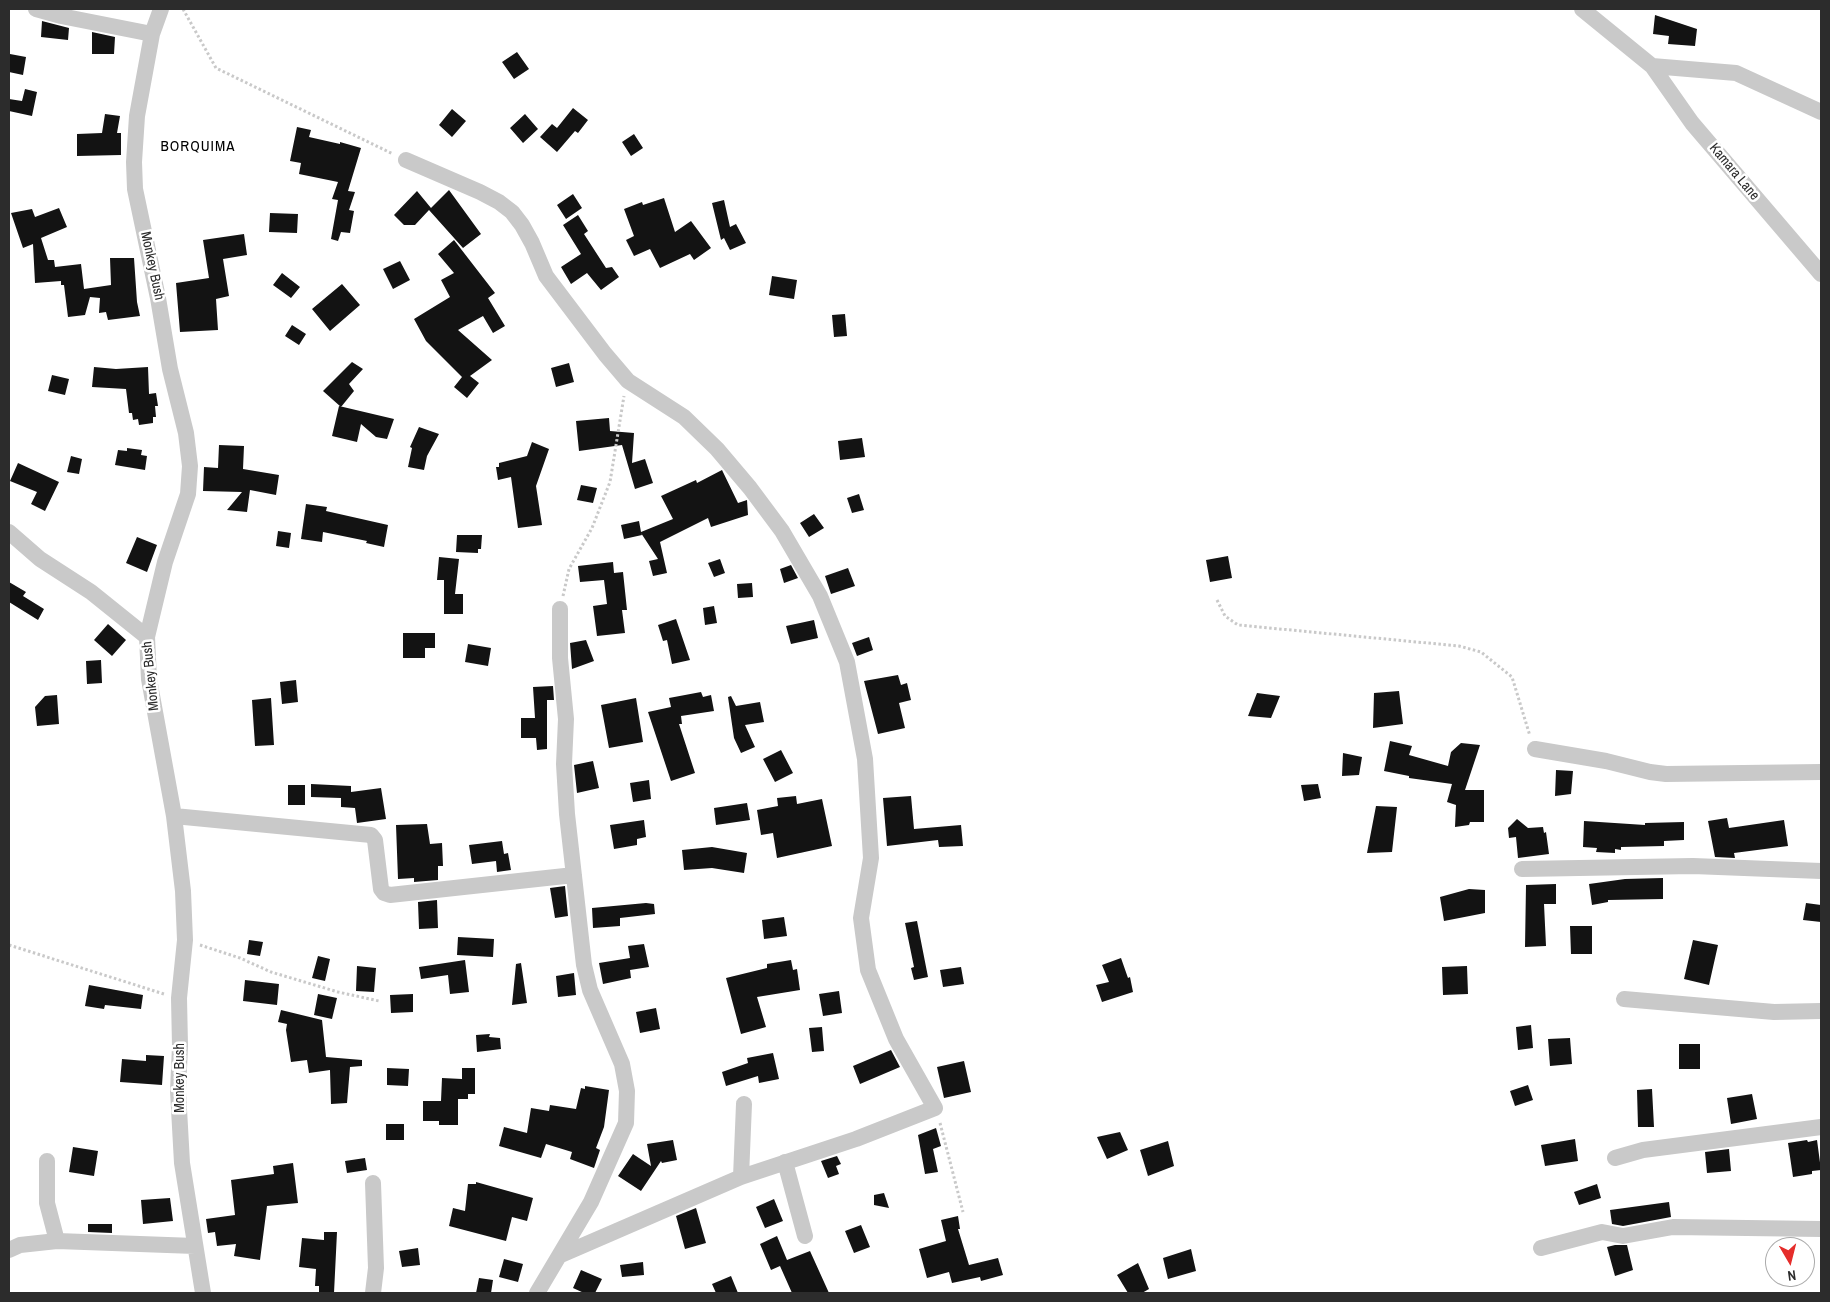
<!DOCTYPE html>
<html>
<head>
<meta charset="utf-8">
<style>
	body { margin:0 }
	#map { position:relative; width:1830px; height:1302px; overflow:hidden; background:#fff; font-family:"Archivo Narrow",sans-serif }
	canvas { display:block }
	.frame { position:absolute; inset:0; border:10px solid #2c2c2c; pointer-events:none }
	.north { position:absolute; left:1765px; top:1237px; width:50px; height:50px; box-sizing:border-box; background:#fff; border:1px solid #ababab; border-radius:50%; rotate:172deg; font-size:14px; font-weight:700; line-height:20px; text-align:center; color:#2c2c2c }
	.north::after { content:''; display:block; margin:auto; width:18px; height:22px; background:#e52d2b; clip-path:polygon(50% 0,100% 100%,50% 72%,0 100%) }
</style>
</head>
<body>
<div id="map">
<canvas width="1830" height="1302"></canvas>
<div class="frame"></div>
<div class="north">N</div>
</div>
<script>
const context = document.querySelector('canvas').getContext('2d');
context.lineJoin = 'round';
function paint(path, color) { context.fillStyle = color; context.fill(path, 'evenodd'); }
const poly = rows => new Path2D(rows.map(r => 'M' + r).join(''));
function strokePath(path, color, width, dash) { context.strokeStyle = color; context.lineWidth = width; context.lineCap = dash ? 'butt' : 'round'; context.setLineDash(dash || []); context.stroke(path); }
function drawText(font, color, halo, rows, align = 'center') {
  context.font = font + ' "Archivo Narrow",sans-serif'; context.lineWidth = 5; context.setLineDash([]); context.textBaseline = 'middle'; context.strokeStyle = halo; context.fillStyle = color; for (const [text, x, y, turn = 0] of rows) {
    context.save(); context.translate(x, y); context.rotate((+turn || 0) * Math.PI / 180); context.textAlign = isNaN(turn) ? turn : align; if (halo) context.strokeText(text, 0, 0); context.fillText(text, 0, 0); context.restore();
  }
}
paint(poly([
	[1655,15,1697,29,1695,46,1668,44,1669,36,1653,34],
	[42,21,69,28,68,40,41,37],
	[92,32,115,37,114,54,92,54],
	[517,52,529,69,514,79,502,62],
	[10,54,26,57,23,75,9,72],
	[25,89,37,92,32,116,9,111,9,99,22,101],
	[573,108,588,120,578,133,575,131,557,152,540,137,552,124,557,128],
	[452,109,466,121,452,137,439,125],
	[105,114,120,116,117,133,121,133,121,155,77,156,77,134,102,133],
	[525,114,538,129,523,143,510,128],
	[297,127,311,130,309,137,340,144,340,142,361,148,348,191,355,192,349,210,354,211,350,233,341,232,338,241,331,239,338,200,332,199,338,182,299,174,301,163,290,161],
	[634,134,643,148,631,156,622,142],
	[449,190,481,234,463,248,429,210,415,225,404,225,394,215,417,191,431,208],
	[573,194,582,208,566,219,557,205],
	[664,198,675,232,691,221,711,248,694,260,690,254,660,268,650,249,634,256,626,240,634,236,624,209,642,202,643,205],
	[724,200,730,227,736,224,746,243,730,250,724,238,721,240,712,203],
	[59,208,67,227,41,238,48,260,54,260,55,267,81,264,84,289,111,285,110,258,134,258,137,302,140,316,108,320,106,312,99,313,100,298,90,297,85,315,68,317,64,285,61,285,61,281,35,283,33,244,23,248,11,213,32,209,35,217],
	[270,213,298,214,297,233,269,232],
	[578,215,588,231,584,234,606,268,612,267,619,277,601,290,587,273,571,284,561,267,581,254,563,225],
	[244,234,247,255,223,259,229,296,216,299,218,330,180,332,176,283,209,278,203,240],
	[454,240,495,293,488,298,505,326,493,333,483,316,458,330,492,360,470,376,479,383,467,398,454,387,462,377,426,341,414,319,450,297,441,280,454,273,438,254],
	[400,261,410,280,393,289,383,269],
	[282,273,300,287,291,298,273,285],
	[772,276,797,280,794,299,769,295],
	[342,284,360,305,330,331,312,309],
	[845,314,847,336,834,337,832,315],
	[292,325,306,334,299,345,285,336],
	[352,362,363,369,349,384,354,391,341,407,323,391],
	[569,363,574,382,556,387,551,368],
	[94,367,116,369,148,367,149,394,156,393,158,406,155,406,156,417,153,417,153,423,139,425,138,419,133,420,132,413,129,413,126,389,92,387],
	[52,375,69,379,65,395,48,391],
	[339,406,394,419,387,439,376,437,361,424,357,442,332,436],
	[609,418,610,431,634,433,632,463,645,459,653,483,635,489,622,445,579,451,576,421],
	[419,427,439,434,427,456,424,470,408,467,412,448,410,447],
	[862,438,865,457,840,460,838,441],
	[532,442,549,449,536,486,542,525,518,528,511,477,498,480,496,467,499,467,499,463,527,456],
	[219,445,244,446,243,469,279,475,276,495,250,490,247,512,227,510,242,492,203,491,204,467,218,468],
	[127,448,142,450,141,455,147,456,145,470,115,465,118,450,127,451],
	[71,456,82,459,79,474,67,472],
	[18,463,59,482,45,511,31,504,37,492,10,481],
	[722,470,738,503,747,500,748,515,711,527,708,518,660,542,667,573,653,576,649,561,658,559,641,533,642,535,624,539,621,525,639,521,641,532,673,519,661,496,696,480,697,483],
	[581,485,597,488,593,503,577,500],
	[859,494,864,510,852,513,847,498],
	[306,504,327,507,326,511,388,525,384,547,366,543,367,541,323,532,322,542,301,539],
	[814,514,824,528,809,537,800,523],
	[278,531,291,533,289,548,276,546],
	[457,535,482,535,481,549,478,549,478,553,456,552],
	[137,537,157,545,147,572,126,563],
	[1228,556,1232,578,1210,582,1206,560],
	[439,557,459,559,455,594,463,594,463,614,444,614,444,580,437,580],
	[720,559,725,573,714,577,708,563],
	[613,562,614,573,623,572,627,610,622,610,625,633,597,636,593,606,607,604,604,580,580,582,578,566],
	[791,565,798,578,784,583,780,569],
	[848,568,855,586,831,594,825,576],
	[9,582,26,592,23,596,44,609,38,620,9,602],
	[752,583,753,597,738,598,737,584],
	[714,606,717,623,705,625,703,608],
	[676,619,690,660,672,664,667,640,663,641,658,625],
	[814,620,818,638,791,644,786,626],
	[108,624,126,640,112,656,94,640],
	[403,633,435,633,435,648,425,648,425,658,403,658],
	[869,637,873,650,857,656,852,643],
	[586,640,594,661,572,669,570,643],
	[468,644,491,648,488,666,465,662],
	[101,660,102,683,87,684,86,661],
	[898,675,901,685,907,683,911,700,899,703,905,728,878,734,864,681],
	[296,680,298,702,282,704,280,682],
	[553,686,554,700,547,700,547,749,537,750,536,738,521,738,521,718,535,718,533,687],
	[1399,691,1403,724,1373,728,1374,693],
	[701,692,703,697,711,695,714,711,681,716,682,724,679,724,695,773,671,781,648,712,671,707,669,698],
	[1257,693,1280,696,1271,718,1248,716],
	[57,695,59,724,37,726,35,707,45,696],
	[731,696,736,706,760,702,764,722,745,725,755,747,741,753,734,738,728,697],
	[271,698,274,745,255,746,252,700],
	[636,698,643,742,609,748,601,705],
	[1390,741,1412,746,1409,755,1448,766,1451,752,1461,743,1480,745,1465,790,1484,790,1484,822,1470,822,1469,825,1455,827,1456,805,1447,802,1452,784,1409,778,1409,776,1384,771],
	[781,750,793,773,775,782,763,759],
	[1343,753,1362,757,1359,775,1342,776],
	[593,761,599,788,577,793,574,765],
	[1556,770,1573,771,1571,794,1555,796],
	[649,780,651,799,633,802,630,783],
	[311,784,351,786,351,792,381,788,386,819,357,823,355,808,341,807,341,798,311,797],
	[1318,784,1321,798,1304,801,1301,785],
	[288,785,305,785,305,805,288,805],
	[796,796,797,804,822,799,832,846,777,858,773,833,761,835,757,810,778,806,777,798],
	[911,796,914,829,961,825,963,846,939,847,938,840,887,846,883,798],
	[747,803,750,820,716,825,714,808],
	[1376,806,1397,807,1392,852,1367,853],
	[1727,818,1729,828,1784,820,1788,846,1734,853,1735,858,1715,857,1708,821],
	[1517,819,1528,828,1543,827,1544,833,1546,832,1549,854,1518,858,1516,837,1509,838,1508,828],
	[644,820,646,837,637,839,637,845,614,849,610,825],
	[1584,821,1645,825,1645,823,1684,822,1684,840,1664,841,1664,846,1621,847,1621,850,1615,849,1615,853,1596,852,1597,848,1583,847],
	[427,824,430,844,442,843,443,866,438,866,438,880,414,882,414,878,398,879,396,825],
	[502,841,504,854,508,853,511,870,497,872,496,861,472,864,469,845],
	[712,847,747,853,744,873,712,868,684,870,682,850],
	[1663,878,1663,899,1608,900,1608,902,1592,905,1589,884,1625,879],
	[1556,884,1556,904,1544,904,1546,946,1525,947,1526,885],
	[565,886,568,916,555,918,550,888],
	[1469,889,1485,890,1485,913,1444,921,1440,897],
	[437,900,438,928,419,929,418,902],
	[646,903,654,904,655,914,620,918,620,926,593,928,592,908],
	[1806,903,1821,905,1821,922,1803,920],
	[784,917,787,936,764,939,762,920],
	[917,921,928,977,914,980,911,968,914,967,905,923],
	[1570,926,1592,926,1592,954,1571,954],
	[458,937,494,939,493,957,457,955],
	[249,940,263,942,260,956,247,954],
	[1693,940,1718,945,1709,985,1684,979],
	[644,944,649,967,630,970,631,978,603,984,599,963,630,958,628,946],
	[318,956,330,959,325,981,312,978],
	[1121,958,1128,978,1130,977,1133,992,1102,1002,1096,985,1109,982,1102,965],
	[465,960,469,992,450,994,448,975,421,979,419,967],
	[791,960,793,970,797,969,800,990,757,997,766,1027,741,1034,726,978,767,968,767,964],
	[521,963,527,1003,512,1005,516,964],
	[357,966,376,968,374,992,356,991],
	[1467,966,1468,994,1443,995,1442,967],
	[961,967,964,984,943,987,940,970],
	[574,973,576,995,558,997,556,976],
	[245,980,279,984,277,1005,243,1001],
	[89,985,143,995,141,1009,105,1005,104,1009,85,1006],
	[839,991,842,1013,823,1016,819,994],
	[318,994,337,998,332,1019,314,1015],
	[413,994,413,1012,391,1013,390,995],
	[656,1008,660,1029,640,1033,636,1012],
	[281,1010,322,1020,326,1057,362,1060,362,1066,350,1067,347,1103,331,1104,330,1070,309,1073,307,1060,291,1062,286,1030,287,1024,278,1022],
	[1531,1025,1533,1048,1518,1050,1516,1027],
	[822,1027,824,1051,812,1052,809,1028],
	[490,1034,489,1037,500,1038,501,1049,477,1052,476,1035],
	[1570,1038,1572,1064,1550,1066,1548,1039],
	[1679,1044,1700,1044,1700,1069,1679,1069],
	[891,1050,900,1067,860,1084,853,1066],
	[773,1053,779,1079,759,1083,758,1076,726,1086,722,1072,748,1063,747,1058],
	[146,1055,164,1056,162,1085,120,1082,122,1059,146,1061],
	[964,1061,971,1092,944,1098,937,1067],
	[387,1068,409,1069,408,1086,387,1085],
	[462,1068,475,1068,475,1094,468,1094,468,1099,458,1099,458,1125,439,1125,439,1121,423,1121,423,1101,441,1101,442,1078,462,1079],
	[1528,1085,1533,1100,1515,1106,1510,1091],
	[585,1086,609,1090,604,1127,596,1148,600,1150,594,1168,570,1159,572,1152,546,1144,541,1158,499,1146,504,1127,527,1133,531,1108,549,1111,550,1105,576,1109,581,1088,585,1089],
	[1652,1089,1654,1127,1638,1127,1637,1090],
	[1752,1094,1757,1119,1731,1124,1727,1098],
	[386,1124,404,1124,404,1140,386,1140],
	[936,1128,941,1146,933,1149,938,1172,925,1174,918,1135],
	[1120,1132,1128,1150,1107,1159,1097,1137],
	[1575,1139,1578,1161,1545,1166,1541,1145],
	[673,1140,677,1160,662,1163,661,1161,641,1191,618,1176,633,1154,651,1166,647,1144],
	[1807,1140,1808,1142,1817,1140,1821,1170,1812,1171,1812,1174,1793,1177,1788,1143],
	[1168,1141,1174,1166,1148,1176,1140,1150],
	[73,1147,98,1151,94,1176,69,1172],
	[1729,1149,1731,1171,1707,1173,1705,1152],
	[837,1156,841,1164,836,1166,839,1174,828,1178,821,1161],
	[365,1158,367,1170,347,1173,345,1161],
	[293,1163,298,1203,267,1206,260,1260,234,1256,236,1244,217,1246,215,1232,208,1233,206,1219,235,1215,231,1180,274,1174,273,1166],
	[476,1182,533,1198,527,1221,512,1217,506,1241,449,1226,453,1208,465,1211,468,1184,476,1184],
	[1597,1184,1601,1198,1579,1205,1574,1192],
	[884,1193,889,1208,874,1205,874,1195],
	[170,1198,173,1221,143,1224,141,1200],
	[774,1199,783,1221,765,1228,756,1207],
	[1669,1202,1671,1217,1623,1226,1612,1224,1610,1210],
	[696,1208,706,1243,685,1249,676,1216],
	[958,1216,960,1229,958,1229,969,1265,998,1258,1003,1275,981,1281,980,1277,952,1283,949,1272,927,1278,919,1249,946,1241,941,1220],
	[88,1224,112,1224,112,1233,88,1232],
	[861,1225,870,1247,854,1253,845,1231],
	[324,1232,337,1232,334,1293,319,1293,319,1286,315,1286,316,1269,299,1267,302,1238,324,1240],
	[777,1236,787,1260,810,1251,829,1293,792,1293,780,1266,771,1270,760,1244],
	[1615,1245,1627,1245,1633,1270,1615,1276,1607,1247],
	[418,1248,420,1265,402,1267,399,1251],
	[1191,1249,1196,1271,1168,1279,1163,1258],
	[504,1259,523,1264,518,1282,499,1277],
	[643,1262,644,1275,622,1277,620,1265],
	[1138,1263,1149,1289,1142,1293,1128,1293,1117,1275],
	[581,1270,602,1279,595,1293,584,1293,573,1288],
	[731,1276,738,1293,716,1293,712,1284],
	[479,1278,493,1280,491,1293,476,1293]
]), '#131313');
strokePath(poly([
	[183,9,216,68,393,154],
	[563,596,569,569,592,528,610,482,624,396],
	[1217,600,1225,616,1238,625,1459,646,1481,652,1512,677,1530,736],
	[9,945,164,994],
	[200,945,240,958,271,972,338,992,379,1001],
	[940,1123,963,1212]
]), '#c9c9c9', 3, [2.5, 2.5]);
strokePath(poly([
	[36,9,61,16,152,34],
	[161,9,152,34,137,116,134,162,135,189,158,298,170,369,186,433,190,466,188,494,165,562,147,637,149,679,174,816,183,891,185,940,179,998,180,1046,178,1091,182,1163,203,1293],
	[1582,9,1652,66,1736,73,1821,112],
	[1652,66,1692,123,1821,274],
	[406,160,480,192,499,202,512,212,522,225,532,243,546,276,605,354,628,381,684,417,717,449,750,488,782,531,820,596,847,662,865,759,871,858,861,918,868,970,896,1039,935,1108,856,1139,741,1177,561,1255],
	[9,532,40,559,91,592,147,637],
	[1535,749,1606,761,1650,772,1666,774,1821,772],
	[174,816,371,835,375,840,381,889,384,893,390,895,574,875],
	[1522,869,1693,866,1821,871],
	[1624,999,1774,1012,1821,1011],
	[1615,1158,1643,1150,1821,1127],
	[47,1161,47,1203,57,1241],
	[785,1162,805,1236],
	[741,1177,744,1104],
	[1541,1248,1602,1232,1623,1236,1673,1227,1821,1229],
	[9,1250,20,1245,57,1241,195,1246],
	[373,1293,376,1268,373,1183],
	[537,1293,591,1202,626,1123,627,1091,622,1064,590,990,584,965,567,814,564,764,566,719,560,658,560,609]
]), '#c9c9c9', 16);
drawText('14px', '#2c2c2c', '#fff', [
	["Kamara Lane",1734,172,50],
	["Monkey Bush",152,266,78],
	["Monkey Bush",151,676,-96],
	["Monkey Bush",180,1078,-90]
]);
context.letterSpacing = '1px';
drawText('15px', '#000', '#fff', [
	["BORQUIMA",198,147]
]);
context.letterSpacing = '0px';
</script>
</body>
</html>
